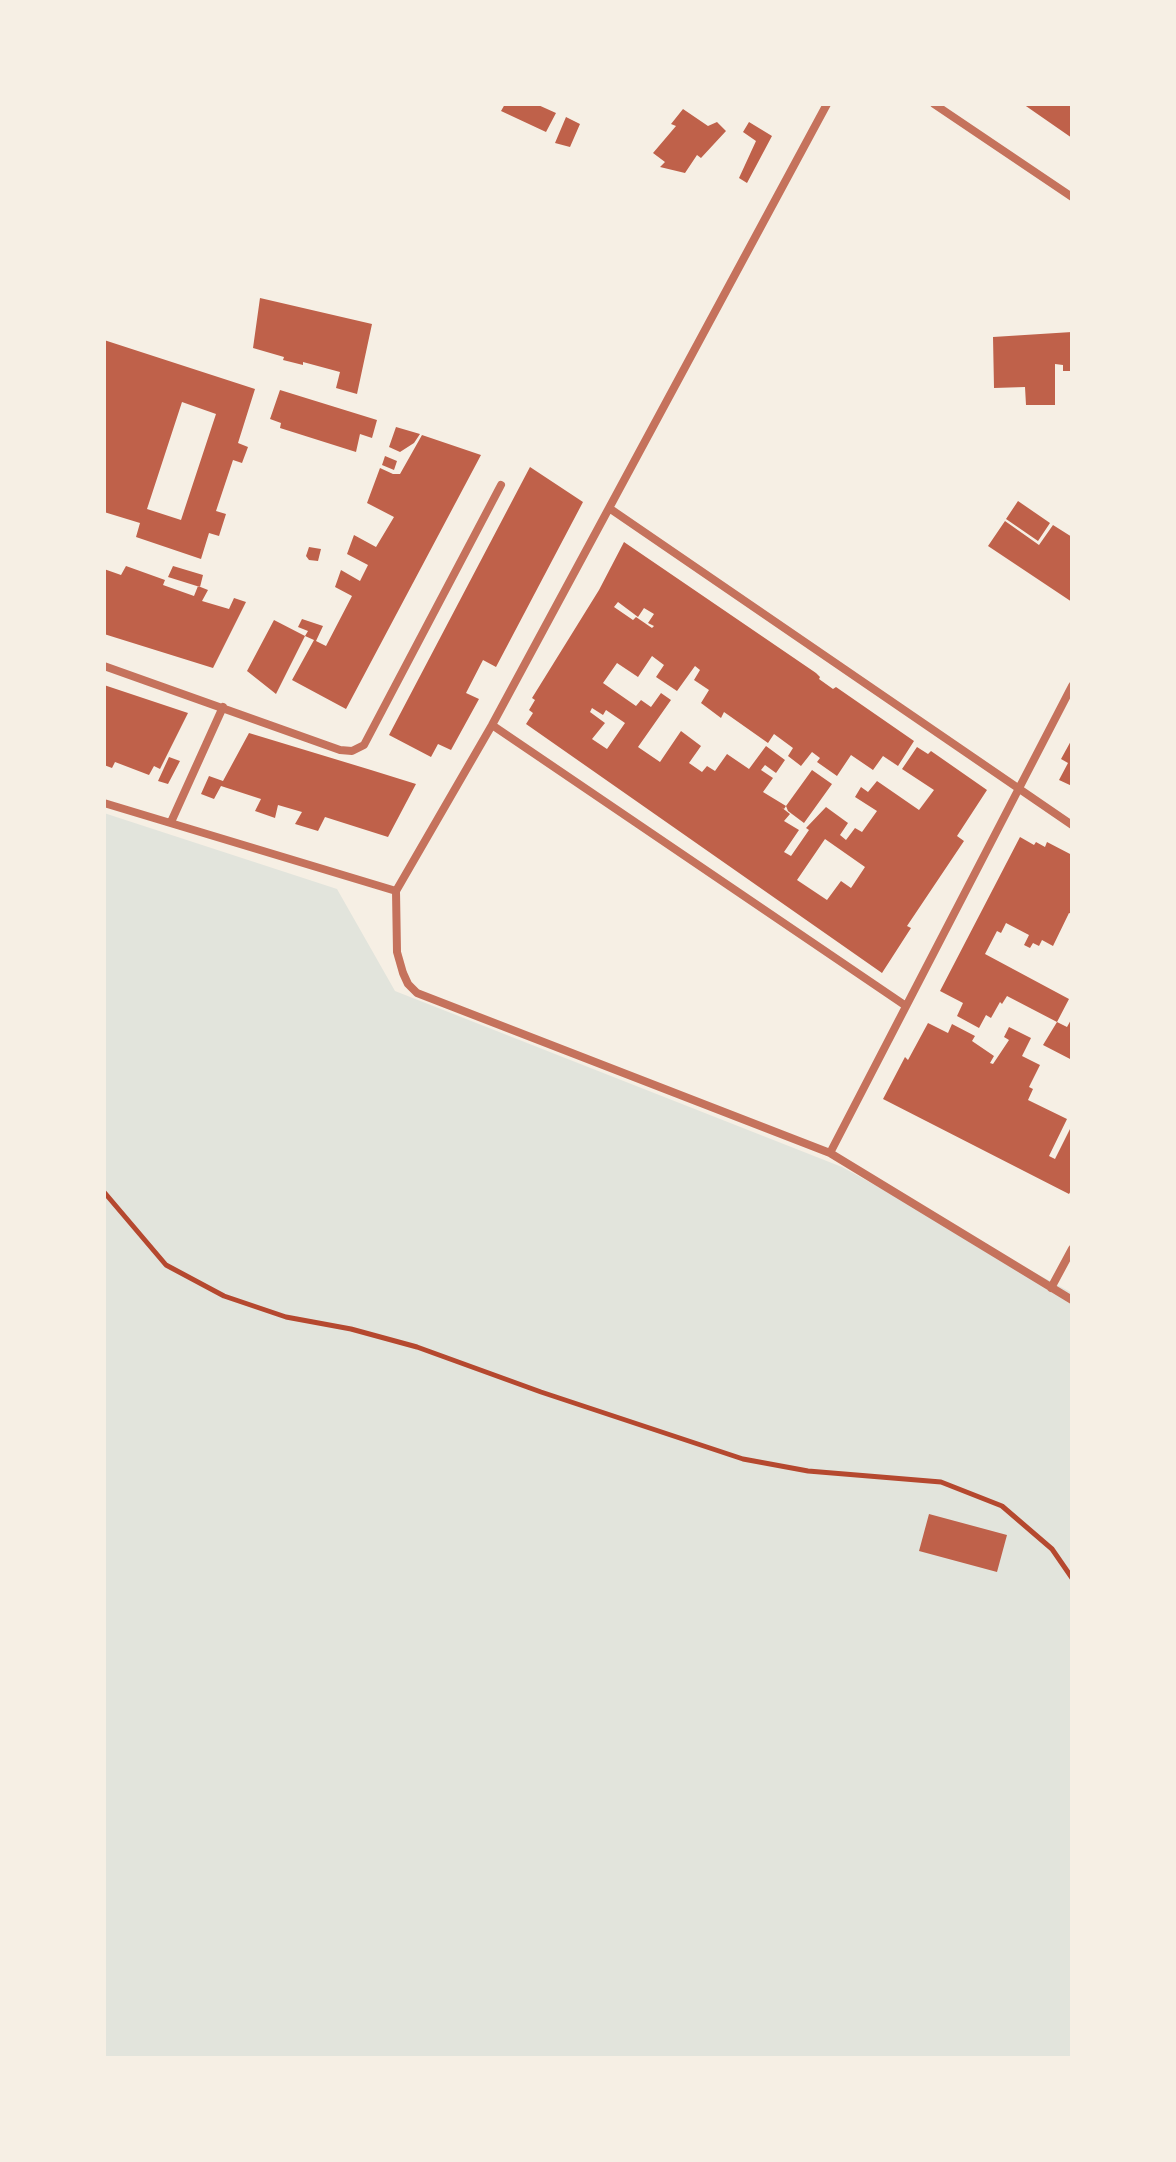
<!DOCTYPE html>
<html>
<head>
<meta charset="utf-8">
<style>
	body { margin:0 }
	#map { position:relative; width:1176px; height:2162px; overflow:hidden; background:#f6efe4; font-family:"Source Sans 3",sans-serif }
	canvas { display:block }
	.frame { position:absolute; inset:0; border:106px solid #f6efe4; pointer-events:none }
</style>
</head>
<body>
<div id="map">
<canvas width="1176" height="2162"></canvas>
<div class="frame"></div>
</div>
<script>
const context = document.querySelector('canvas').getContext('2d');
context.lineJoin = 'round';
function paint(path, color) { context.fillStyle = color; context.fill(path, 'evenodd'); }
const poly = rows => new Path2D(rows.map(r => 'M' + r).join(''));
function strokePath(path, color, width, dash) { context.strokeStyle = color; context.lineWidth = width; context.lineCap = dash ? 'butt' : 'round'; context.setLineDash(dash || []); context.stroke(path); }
paint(poly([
	[104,813,337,889,395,991,842,1167,1072,1293,1072,2058,104,2058]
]), '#e2e4dc');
paint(poly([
	[505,104,536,104,556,113,546,132,501,111],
	[1023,104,1072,104,1072,138],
	[683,109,708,126,717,122,726,131,701,158,697,155,685,173,660,167,665,162,653,153,676,126,671,124],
	[566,117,580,124,570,147,555,143],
	[749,122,772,136,747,183,739,178,756,141,743,132],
	[260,298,372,324,357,394,336,388,340,372,303,362,303,365,283,360,284,357,253,348],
	[1072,332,1072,371,1063,371,1063,365,1055,364,1055,405,1026,405,1025,387,994,388,993,337],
	[104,340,255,389,238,443,248,447,242,463,233,460,216,511,226,514,219,536,209,533,201,559,136,537,140,523,104,512],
	[182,402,216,414,181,520,147,509],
	[280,390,377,420,372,438,360,434,356,452,280,428,281,423,270,419],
	[396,427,420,434,414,443,400,452,389,447],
	[422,435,481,455,346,709,292,680,314,640,305,636,308,631,298,627,302,619,323,626,316,641,326,646,352,596,335,587,341,570,360,581,368,565,347,554,354,535,376,547,394,517,367,503,380,468,393,474,400,474],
	[385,456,397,461,394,470,382,465],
	[530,467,583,502,496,667,483,660,466,693,479,699,451,750,438,744,431,757,389,735],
	[1018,501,1050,523,1038,541,1006,519],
	[1005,521,1039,545,1053,525,1072,537,1072,602,988,546],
	[624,542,816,673,820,677,819,679,833,689,836,687,914,741,898,766,883,756,873,770,851,755,837,776,817,762,820,758,812,752,801,766,788,756,793,748,774,734,768,743,724,712,721,718,701,703,709,690,694,680,700,670,695,666,677,691,656,677,664,665,652,656,638,677,617,663,603,683,636,706,641,700,651,707,661,693,671,700,638,747,660,762,681,731,701,746,689,763,702,772,707,766,715,771,727,754,749,769,766,746,785,760,776,773,765,765,761,770,773,778,763,792,786,806,812,770,832,784,804,823,788,811,786,806,784,809,781,807,790,814,784,821,799,830,784,852,791,856,809,830,806,828,826,807,848,823,840,835,846,840,855,828,862,832,877,811,855,797,861,787,868,792,877,781,919,810,934,790,902,769,917,747,928,754,931,751,987,790,957,836,964,841,907,926,911,928,882,973,526,724,533,713,529,710,535,700,532,698,599,590],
	[618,602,638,617,644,608,654,614,648,623,654,626,652,628,636,617,633,620,614,607],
	[592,708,603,715,606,710,625,723,607,749,592,739,605,723,590,712],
	[825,839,865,867,851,888,841,881,827,900,797,880],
	[309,547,321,549,318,561,309,560,306,556],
	[126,566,165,580,163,585,194,596,198,586,208,590,202,601,229,609,234,598,246,602,213,668,104,634,104,569,121,575],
	[173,566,203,575,200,587,168,577],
	[274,620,305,636,276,694,247,671],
	[104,685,188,713,160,769,154,766,149,775,115,762,112,768,104,765],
	[249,733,371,770,416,784,388,837,325,817,318,831,295,824,302,812,278,805,275,818,255,811,261,799,221,786,214,799,201,794,209,776,223,781],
	[1072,739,1072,786,1059,780,1068,763,1061,759],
	[169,757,180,761,168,784,158,781],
	[1020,837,1034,845,1036,842,1045,847,1047,842,1072,855,1072,914,1069,913,1053,946,1042,940,1039,946,1033,943,1030,948,1024,945,1029,935,1006,923,1001,933,997,931,985,954,1069,999,1057,1022,1007,996,1002,1004,1000,1002,991,1018,986,1015,979,1028,957,1016,963,1003,940,991],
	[1072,1018,1072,1060,1043,1045,1057,1022,1067,1027],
	[928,1023,948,1033,952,1024,975,1036,972,1041,994,1056,990,1063,993,1064,1009,1040,1004,1037,1009,1027,1031,1038,1022,1056,1040,1065,1029,1087,1033,1089,1028,1100,1067,1119,1049,1156,1055,1159,1072,1125,1072,1189,1069,1194,883,1099,905,1057,908,1060],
	[929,1514,1007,1535,997,1572,919,1551]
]), '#bf614a');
strokePath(poly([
	[104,1192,166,1265,224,1296,286,1317,351,1329,417,1347,541,1392,743,1459,808,1471,941,1482,1002,1506,1052,1549,1072,1578]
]), '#b5482f', 5);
strokePath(poly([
	[934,104,1072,197],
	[609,508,1072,825],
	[104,666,340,750,352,751,364,745,501,485],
	[492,725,906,1006],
	[104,803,396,891,397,952,403,973,408,984,417,993,830,1153,1072,1300],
	[171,822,223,707],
	[396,891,492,725,827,104],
	[830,1153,1072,686],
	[1051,1288,1072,1249]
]), '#c5725c', 8);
</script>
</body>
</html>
